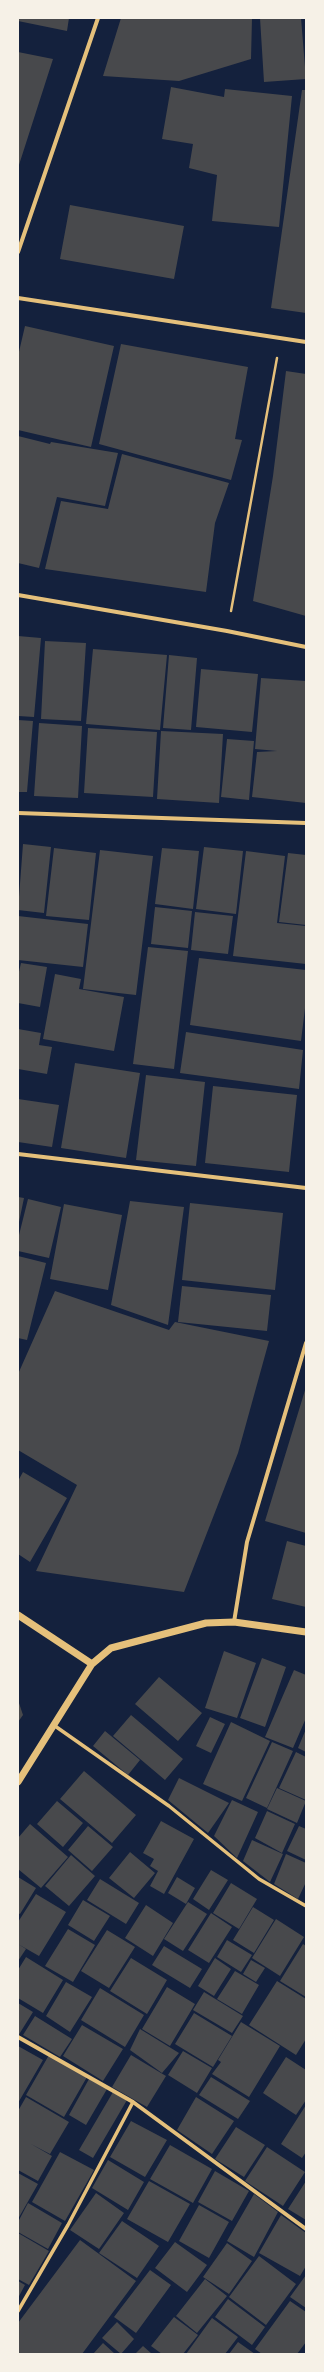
<!DOCTYPE html>
<html>
<head>
<meta charset="utf-8">
<style>
	body { margin:0 }
	#map { position:relative; width:324px; height:2372px; overflow:hidden; background:#14213d; font-family:Arial,sans-serif }
	canvas { display:block }
	.frame { position:absolute; inset:0; border:19px solid #f6f1e7; pointer-events:none }
</style>
</head>
<body>
<div id="map">
<canvas width="324" height="2372"></canvas>
<div class="frame"></div>
</div>
<script>
const context = document.querySelector('canvas').getContext('2d');
context.lineJoin = 'round';
function paint(path, color) { context.fillStyle = color; context.fill(path, 'evenodd'); }
const poly = rows => new Path2D(rows.map(r => 'M' + r).join(''));
function strokePath(path, color, width, dash) { context.strokeStyle = color; context.lineWidth = width; context.lineCap = dash ? 'butt' : 'round'; context.setLineDash(dash || []); context.stroke(path); }
paint(poly([
	[18,18,69,18,67,31,18,21],
	[121,18,252,18,251,59,179,81,103,76],
	[260,18,301,18,306,79,264,82],
	[18,52,53,59,18,168],
	[171,87,224,97,225,89,292,96,279,227,212,221,217,175,189,168,193,144,162,139],
	[302,90,306,90,306,313,271,308],
	[70,205,184,226,174,279,60,259],
	[25,326,114,346,91,447,18,430,18,356],
	[121,344,248,367,235,439,242,440,231,480,99,444],
	[286,371,306,374,306,616,253,601,273,476],
	[18,436,50,444,51,442,118,453,105,506,57,497,39,568,18,563],
	[122,454,229,483,215,523,206,592,45,569,61,501,108,509],
	[18,636,41,638,34,717,18,716],
	[45,641,86,643,81,721,41,719],
	[93,649,167,655,160,730,86,724],
	[169,655,197,658,191,730,163,728],
	[201,669,258,674,252,732,196,727],
	[261,678,306,681,306,803,252,797,257,752,277,751,255,749],
	[18,720,33,721,27,792,18,792],
	[39,723,82,726,78,798,34,796],
	[88,728,157,732,153,797,84,793],
	[161,731,223,734,219,803,157,799],
	[227,739,254,741,249,800,221,797],
	[23,844,51,847,44,913,18,910],
	[204,847,243,851,236,914,196,909],
	[54,848,96,853,89,920,46,916],
	[162,848,199,851,193,909,155,904],
	[100,850,153,856,136,995,83,989],
	[246,851,285,856,277,923,306,926,306,964,233,956],
	[288,853,306,855,306,925,279,922],
	[155,907,192,911,188,948,151,944],
	[195,912,233,916,228,954,191,950],
	[18,916,88,924,83,967,18,960],
	[148,947,188,951,174,1069,133,1064],
	[199,958,306,970,306,1000,301,1041,190,1025],
	[21,963,47,967,40,1007,18,1003,18,976],
	[55,974,81,979,79,989,124,997,114,1051,43,1039],
	[18,1029,41,1033,39,1045,52,1047,47,1074,18,1069],
	[186,1032,303,1050,299,1089,180,1073],
	[75,1063,140,1073,126,1158,61,1148],
	[146,1075,205,1082,196,1166,136,1160],
	[213,1086,297,1095,289,1172,205,1163],
	[18,1099,59,1105,52,1147,18,1142],
	[18,1197,24,1198,19,1222,18,1222],
	[28,1199,61,1207,49,1258,18,1251,18,1239],
	[130,1201,184,1207,168,1325,111,1305],
	[190,1203,283,1213,275,1290,182,1280],
	[64,1204,122,1215,108,1290,50,1279],
	[18,1256,46,1263,27,1340,18,1338],
	[182,1286,271,1295,267,1331,178,1322],
	[55,1291,169,1330,175,1322,269,1341,238,1453,184,1592,36,1571,77,1485,18,1450,18,1374],
	[306,1387,306,1533,265,1521],
	[23,1472,67,1498,30,1562,18,1554,18,1481],
	[287,1541,306,1546,306,1607,272,1599],
	[224,1651,256,1663,237,1718,205,1708],
	[262,1658,286,1667,265,1727,240,1718],
	[294,1670,306,1675,306,1718,293,1748,265,1737],
	[159,1677,202,1713,178,1741,135,1704],
	[18,1700,23,1715,18,1722],
	[131,1715,183,1759,165,1780,113,1736],
	[210,1717,225,1724,211,1753,196,1746],
	[231,1722,270,1741,242,1801,203,1784],
	[306,1729,306,1752,298,1748],
	[105,1731,140,1760,128,1775,93,1746],
	[272,1742,293,1751,267,1808,246,1798],
	[296,1752,306,1757,306,1800,279,1788],
	[84,1771,136,1815,112,1843,60,1799],
	[179,1778,229,1803,208,1833,168,1800],
	[277,1788,306,1801,297,1823,267,1809],
	[232,1800,258,1812,237,1858,214,1836],
	[57,1801,83,1823,63,1847,37,1824],
	[267,1811,295,1824,282,1853,255,1838],
	[161,1821,194,1839,164,1894,150,1886,158,1871,150,1866,154,1859,143,1853],
	[30,1824,68,1857,41,1888,18,1869,18,1838],
	[88,1826,113,1847,92,1871,68,1850],
	[299,1826,306,1829,306,1860,287,1851],
	[252,1840,283,1854,270,1882,243,1861],
	[130,1852,155,1873,134,1898,109,1878],
	[286,1854,306,1863,306,1882,298,1899,274,1884],
	[71,1855,95,1876,69,1906,45,1886],
	[211,1870,228,1880,209,1910,193,1899],
	[18,1877,36,1888,20,1914,18,1913],
	[177,1877,195,1888,186,1904,168,1893],
	[100,1879,139,1903,126,1924,87,1900],
	[231,1883,257,1899,239,1929,213,1913],
	[36,1894,66,1912,39,1956,18,1944,18,1922],
	[83,1900,110,1916,94,1941,68,1925],
	[188,1902,207,1914,183,1951,164,1939],
	[146,1905,173,1923,153,1956,125,1938],
	[253,1907,274,1920,254,1953,233,1940],
	[211,1913,232,1927,209,1963,188,1950],
	[276,1919,304,1937,280,1976,252,1958],
	[68,1929,95,1945,73,1982,45,1966],
	[107,1930,135,1947,109,1988,81,1971],
	[227,1940,252,1955,241,1972,217,1957],
	[18,1944,26,1949,18,1961],
	[303,1944,306,1946,306,1997,280,1981],
	[164,1946,202,1969,190,1988,152,1965],
	[26,1957,63,1980,43,2013,18,1998,18,1970],
	[131,1958,167,1980,147,2014,110,1991],
	[215,1958,231,1969,214,1996,198,1986],
	[251,1960,265,1968,256,1982,243,1974],
	[235,1971,259,1985,242,2014,217,1999],
	[277,1981,306,1999,306,2039,296,2055,249,2025],
	[66,1982,92,1997,70,2032,46,2016],
	[167,1987,195,2004,170,2046,142,2029],
	[100,1988,144,2015,125,2047,81,2020],
	[204,1992,243,2016,232,2033,193,2010],
	[18,2003,33,2012,18,2036],
	[194,2013,232,2036,213,2067,175,2044],
	[35,2016,72,2039,60,2057,23,2035],
	[241,2022,280,2046,249,2097,212,2074,221,2062,218,2060],
	[82,2025,123,2049,103,2081,63,2056],
	[140,2029,179,2053,162,2073,130,2050],
	[18,2046,43,2060,18,2103],
	[183,2051,212,2068,197,2093,168,2075],
	[49,2055,87,2077,64,2117,26,2095],
	[131,2055,166,2076,147,2107,112,2087],
	[286,2057,306,2070,306,2100,296,2115,263,2093],
	[211,2077,250,2101,238,2119,199,2095],
	[89,2079,107,2089,86,2125,69,2115],
	[113,2092,127,2100,93,2158,79,2150],
	[26,2097,69,2122,50,2154,31,2144,52,2156,38,2181,18,2170,18,2111],
	[196,2097,234,2121,212,2154,177,2130],
	[306,2105,306,2152,302,2158,281,2144],
	[131,2121,167,2140,145,2177,110,2157],
	[236,2127,265,2145,244,2177,215,2159],
	[170,2145,212,2169,193,2203,150,2179],
	[267,2147,305,2172,283,2206,245,2181],
	[60,2152,94,2170,65,2221,32,2202],
	[108,2160,144,2182,128,2210,92,2188],
	[215,2171,249,2191,232,2221,198,2202],
	[18,2173,38,2184,18,2219],
	[149,2181,190,2204,168,2242,127,2219],
	[306,2181,306,2220,288,2209],
	[96,2193,124,2213,99,2249,70,2230],
	[254,2194,278,2212,254,2257,227,2241],
	[28,2203,62,2223,48,2249,18,2232,18,2222],
	[199,2205,229,2222,209,2258,179,2241],
	[281,2215,306,2233,306,2266,300,2276,259,2253],
	[122,2221,159,2246,137,2278,99,2253],
	[18,2233,49,2251,29,2285,18,2279],
	[80,2240,136,2281,82,2354,18,2354,18,2323],
	[175,2242,207,2265,187,2292,155,2268],
	[227,2243,252,2261,229,2294,203,2277],
	[259,2256,296,2284,266,2325,229,2297],
	[150,2270,171,2285,136,2333,114,2317],
	[306,2275,306,2308,290,2297],
	[205,2279,227,2296,197,2333,176,2316],
	[18,2281,25,2285,18,2298],
	[228,2299,265,2327,252,2345,215,2317],
	[290,2301,306,2312,306,2342,297,2354,262,2354,255,2349],
	[174,2317,198,2335,183,2354,162,2354,151,2346],
	[212,2318,238,2337,225,2354,186,2354],
	[117,2322,134,2339,121,2354,102,2338],
	[238,2342,255,2354,229,2354],
	[103,2343,115,2354,93,2354],
	[143,2346,152,2354,135,2354]
]), '#48494c');
strokePath(poly([
	[231,611,277,358]
]), '#e5c07b', 2.5);
strokePath(poly([
	[55,1726,169,1806,259,1879,306,1906],
	[18,2311,68,2225,133,2102]
]), '#e5c07b', 3.5);
strokePath(poly([
	[18,252,98,18],
	[18,298,306,342],
	[18,595,227,631,306,647],
	[18,813,306,823],
	[18,1154,306,1188],
	[234,1622,247,1542,306,1343],
	[18,2037,133,2102,306,2229]
]), '#e5c07b', 4);
strokePath(poly([
	[18,1615,92,1664,111,1648,206,1623,234,1622,306,1632],
	[18,1782,92,1664]
]), '#e5c07b', 7);
</script>
</body>
</html>
